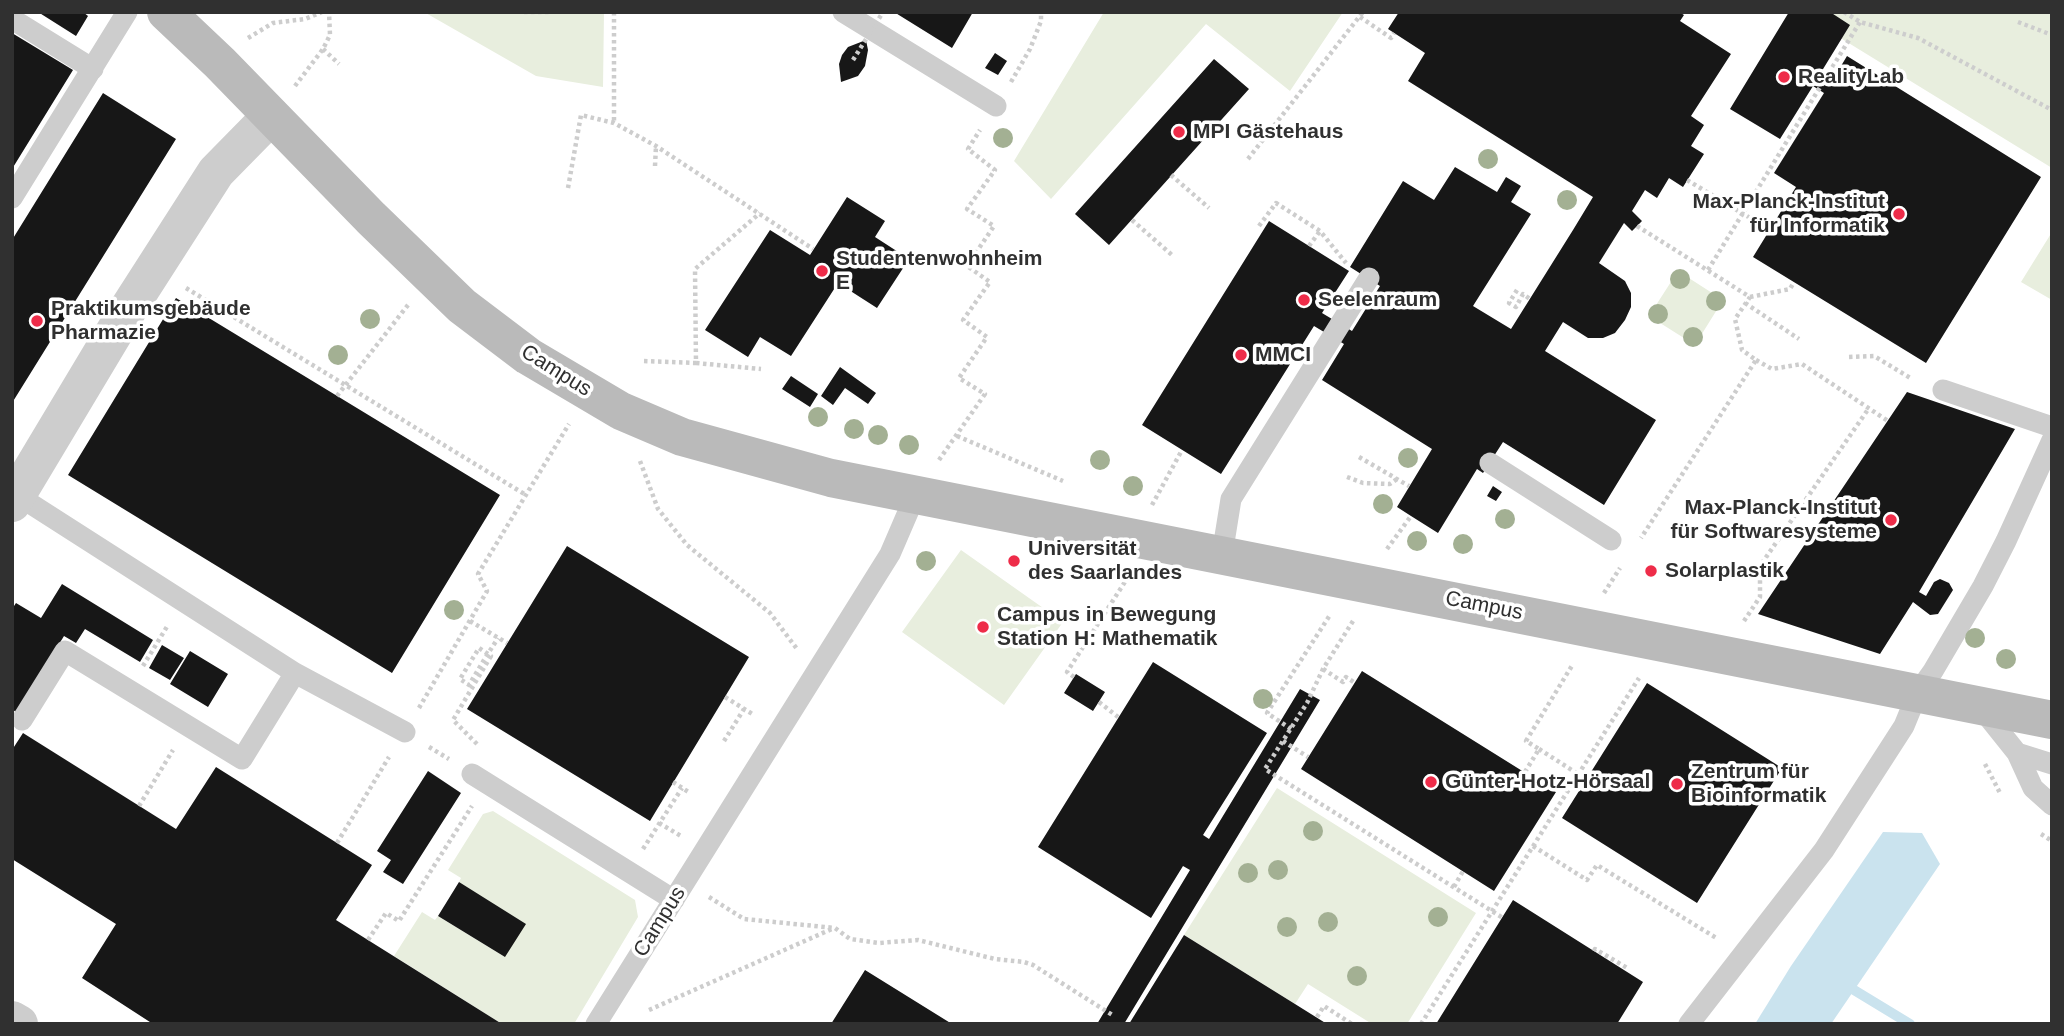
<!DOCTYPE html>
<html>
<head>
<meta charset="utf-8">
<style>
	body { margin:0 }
	#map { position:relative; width:2064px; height:1036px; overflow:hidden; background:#fff; font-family:Helvetica,sans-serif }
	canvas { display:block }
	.frame { position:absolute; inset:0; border:14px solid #303030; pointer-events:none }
</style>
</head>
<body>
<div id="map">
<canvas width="2064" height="1036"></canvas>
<div class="frame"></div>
</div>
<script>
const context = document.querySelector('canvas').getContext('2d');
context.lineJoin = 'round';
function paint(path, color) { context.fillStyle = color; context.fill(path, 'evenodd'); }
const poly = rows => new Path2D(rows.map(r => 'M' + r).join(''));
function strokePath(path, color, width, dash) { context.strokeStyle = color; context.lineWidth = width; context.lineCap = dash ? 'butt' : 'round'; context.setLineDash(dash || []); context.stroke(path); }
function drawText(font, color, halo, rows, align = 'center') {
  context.font = font + ' Helvetica,sans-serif'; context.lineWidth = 7; context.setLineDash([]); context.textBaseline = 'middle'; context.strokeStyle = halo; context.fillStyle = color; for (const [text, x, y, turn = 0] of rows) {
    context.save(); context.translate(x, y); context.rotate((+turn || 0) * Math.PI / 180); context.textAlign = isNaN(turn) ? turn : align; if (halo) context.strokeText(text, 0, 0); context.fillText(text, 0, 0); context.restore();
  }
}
paint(poly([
	[424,12,604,12,603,87,536,76],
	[1104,12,1343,12,1290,91,1206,24,1051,199,1014,161],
	[1794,12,2052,12,2052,168,1834,34],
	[2052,232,2052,300,2021,282],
	[1678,271,1723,300,1695,345,1649,316],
	[961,550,1063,622,1004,705,902,632],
	[1277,788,1476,913,1407,1024,1372,1024,1308,984,1295,1004,1184,935],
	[493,811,635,900,638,917,574,1024,502,1024,394,956,422,912,435,920,438,916,505,957,459,882,461,878,448,870,483,814]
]), '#e8eede');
paint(poly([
	[1883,832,1922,833,1940,864,1831,1024,1755,1024,1791,966]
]), '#cae3ee');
strokePath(poly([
	[1854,990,1910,1024]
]), '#cae3ee', 10);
paint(poly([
	[38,12,83,12,88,16,76,36],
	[894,12,973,12,952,48],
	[1399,12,1679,12,1684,15,1680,21,1731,54,1691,116,1704,125,1691,146,1704,154,1683,187,1669,178,1657,198,1645,190,1632,211,1642,221,1632,231,1624,223,1599,263,1625,281,1631,293,1631,307,1625,320,1615,333,1603,338,1588,338,1563,322,1545,351,1656,420,1604,505,1503,442,1483,473,1477,469,1438,533,1411,516,1397,507,1432,449,1322,380,1344,344,1314,326,1221,474,1142,425,1269,221,1349,271,1322,313,1352,331,1380,286,1350,267,1403,181,1434,200,1455,167,1497,192,1506,177,1521,186,1511,202,1531,214,1473,306,1511,329,1573,230,1593,197,1408,81,1425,53,1388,29],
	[1789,12,1830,12,1850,25,1820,74,1832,81,1847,56,2041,177,1926,363,1753,257,1796,187,1774,173,1824,93,1813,86,1780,139,1730,109],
	[12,33,73,70,12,169],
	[866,40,868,50,865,66,858,76,841,82,839,64,842,55,848,47],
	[995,53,1007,61,998,75,985,68],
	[1214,59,1249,89,1109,245,1075,214],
	[103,93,176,139,12,403,12,240],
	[847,197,885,221,875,237,909,259,877,308,838,283,791,356,760,337,748,357,705,330,770,230,810,255],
	[176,298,500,495,392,673,68,475],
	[840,367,876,393,868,404,845,388,833,405,821,396],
	[791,376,818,394,810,407,782,389],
	[1907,392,2015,429,1919,592,1926,596,1934,582,1940,579,1949,583,1953,590,1938,614,1930,615,1913,602,1880,654,1758,614],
	[1493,486,1502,492,1496,501,1487,496],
	[567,546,749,657,650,821,467,709],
	[62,584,153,640,140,662,85,629,76,643,64,636,17,713,12,709,12,609,16,603,41,618],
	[162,645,184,658,170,680,149,668],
	[190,651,228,674,208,707,170,684],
	[1153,662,1267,733,1203,835,1209,839,1300,689,1320,700,1124,1024,1097,1024,1190,870,1183,866,1151,918,1038,847],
	[1362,671,1556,792,1494,891,1301,769],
	[1076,674,1105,692,1093,711,1064,693],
	[1647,683,1782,768,1697,903,1562,818],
	[23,733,176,829,216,767,372,865,336,920,502,1024,153,1024,82,978,116,924,12,859,12,750],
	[428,771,461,793,403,884,383,872,391,860,377,851],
	[459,882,526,924,505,957,438,916],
	[1513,900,1643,982,1617,1024,1436,1024],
	[1184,935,1295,1004,1327,1024,1129,1024],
	[865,970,952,1024,831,1024]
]), '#171717');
strokePath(poly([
	[524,12,549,12],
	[614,12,614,123],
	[1844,12,1860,22,1918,38,2052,110],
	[1360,17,1391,38,1394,33],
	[2018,22,2052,35],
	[248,38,273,23,305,19,322,12],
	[323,49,339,64],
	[1011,82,1030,49,1041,21,1041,12],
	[295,86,323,49,330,35,329,12],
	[1248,159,1363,12],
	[655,166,656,146],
	[1171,175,1209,208],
	[568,188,581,115,614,123,656,146,813,249],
	[1132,220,1172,255],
	[1259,226,1276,203,1320,231,1346,263],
	[1637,226,1750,297,1735,319,1742,350,1756,360,1641,538],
	[1309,246,1320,231],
	[1708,270,1860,22],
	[186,288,526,495],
	[1517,290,1509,303,1516,307,1523,294,1530,299],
	[1750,297,1790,289,1794,282],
	[1745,303,1799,339],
	[1849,357,1874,356,1912,379],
	[1756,360,1772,369,1802,364,1888,421],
	[644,361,696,363,695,269,760,213],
	[696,363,761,369],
	[337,396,408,305],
	[957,436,1063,481],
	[1359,457,1409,486],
	[939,460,985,394,959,378,987,337,963,320,990,282,967,266,994,226,967,209,995,170,968,149,980,130],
	[640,461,658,509,687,545,770,613,797,649],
	[1347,477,1363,483,1390,484,1397,479],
	[1152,505,1182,450],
	[1387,549,1411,516],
	[1604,593,1620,568],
	[470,621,507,643],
	[1353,621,1323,669,1307,703,1265,769,1503,918],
	[1744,621,1760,597,1760,566,1869,408],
	[143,666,168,625],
	[1323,669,1343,682,1346,677,1355,683],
	[1074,677,1067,672,1130,574],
	[725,697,754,715],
	[1099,702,1118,717],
	[419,708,487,591,478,574,569,424],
	[1291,729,1267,713,1330,615],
	[724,741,744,709],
	[1283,741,1308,757],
	[477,744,453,720,491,656,479,648,460,679,469,685,484,660,498,638],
	[429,747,449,759],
	[1539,749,1578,774],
	[1985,764,2000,793],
	[1525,772,1539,749,1526,741,1573,664],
	[673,782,690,793],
	[139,806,173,750],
	[659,823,681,836],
	[2041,834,2052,841],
	[337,843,389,757],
	[1533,846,1587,880,1597,865,1718,939],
	[643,849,682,788],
	[1454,887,1463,871],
	[709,897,744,919,835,928,850,939,879,943,918,940,995,959,1024,962,1033,965,1114,1016],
	[368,940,386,913,399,921,472,806],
	[1594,951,1595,949,1629,969],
	[649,1010,834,928],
	[1317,1017,1324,1006,1352,1024],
	[1421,1024,1639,678]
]), '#cdcdcd', 4.5, [3.5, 3.5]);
strokePath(poly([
	[843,12,996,106],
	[12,19,93,69],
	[12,198,127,12],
	[1943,390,2052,427],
	[1490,463,1611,540],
	[17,495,295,673,405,732],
	[1222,555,1231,499,1369,278],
	[1981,708,2017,753,2033,788,2052,805],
	[22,720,65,651,242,759,295,673],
	[2017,753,2052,764],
	[472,774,674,900],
	[596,1024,890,554,915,496],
	[1689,1024,1824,850,1904,726,1918,692,1933,671,1983,586,2006,541,2052,440]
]), '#cdcdcd', 21);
strokePath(poly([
	[12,503,130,306,216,172,271,116],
	[12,1020,19,1024]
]), '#cdcdcd', 38);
strokePath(poly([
	[166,12,220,63,371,218,462,306,528,356,621,411,682,437,831,478,2052,720]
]), '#bababa', 38);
strokePath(poly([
	[853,60,883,12],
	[1687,180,1770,230]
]), '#cdcdcd', 4.5, [3.5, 3.5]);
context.fillStyle = '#a3b093';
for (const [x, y] of [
	[1003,138],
	[1488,159],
	[1567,200],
	[1680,279],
	[1716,301],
	[1658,314],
	[370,319],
	[1693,337],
	[338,355],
	[818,417],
	[854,429],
	[878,435],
	[909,445],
	[1408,458],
	[1100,460],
	[1133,486],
	[1383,504],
	[1505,519],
	[1417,541],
	[1463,544],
	[926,561],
	[454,610],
	[1975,638],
	[2006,659],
	[1263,699],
	[1313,831],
	[1278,870],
	[1248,873],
	[1438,917],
	[1328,922],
	[1287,927],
	[1357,976]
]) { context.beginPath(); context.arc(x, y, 10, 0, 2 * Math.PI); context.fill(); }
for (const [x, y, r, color] of [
	[1784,77,7,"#ee2c49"],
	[1179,132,7,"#ee2c49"],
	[1899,214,7,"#ee2c49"],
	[822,271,7,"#ee2c49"],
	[1304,300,7,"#ee2c49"],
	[37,321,7,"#ee2c49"],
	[1241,355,7,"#ee2c49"],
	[1891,520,7,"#ee2c49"],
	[1014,561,7,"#ee2c49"],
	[1651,571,7,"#ee2c49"],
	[983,627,7,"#ee2c49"],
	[1431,782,7,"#ee2c49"],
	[1677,784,7,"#ee2c49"]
]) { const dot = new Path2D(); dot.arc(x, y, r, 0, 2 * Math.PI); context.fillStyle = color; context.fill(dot); strokePath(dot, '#fff', 2.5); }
drawText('bold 21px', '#303030', '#fff', [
	["RealityLab",1798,77],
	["MPI Gästehaus",1193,132],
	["Max-Planck-Institut",1885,202,"right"],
	["für Informatik",1885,226,"right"],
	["Studentenwohnheim",836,259],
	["E",836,283],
	["Seelenraum",1318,300],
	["Praktikumsgebäude",51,309],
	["Pharmazie",51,333],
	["MMCI",1255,355],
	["Max-Planck-Institut",1877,508,"right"],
	["für Softwaresysteme",1877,532,"right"],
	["Universität",1028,549],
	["des Saarlandes",1028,573],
	["Solarplastik",1665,571],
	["Campus in Bewegung",997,615],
	["Station H: Mathematik",997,639],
	["Zentrum für",1691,772],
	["Bioinformatik",1691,796],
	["Günter-Hotz-Hörsaal",1445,782]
], 'left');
drawText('21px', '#303030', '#fff', [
	["Campus",556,371,32],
	["Campus",1484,606,11],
	["Campus",660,922,-58]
]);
</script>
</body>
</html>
